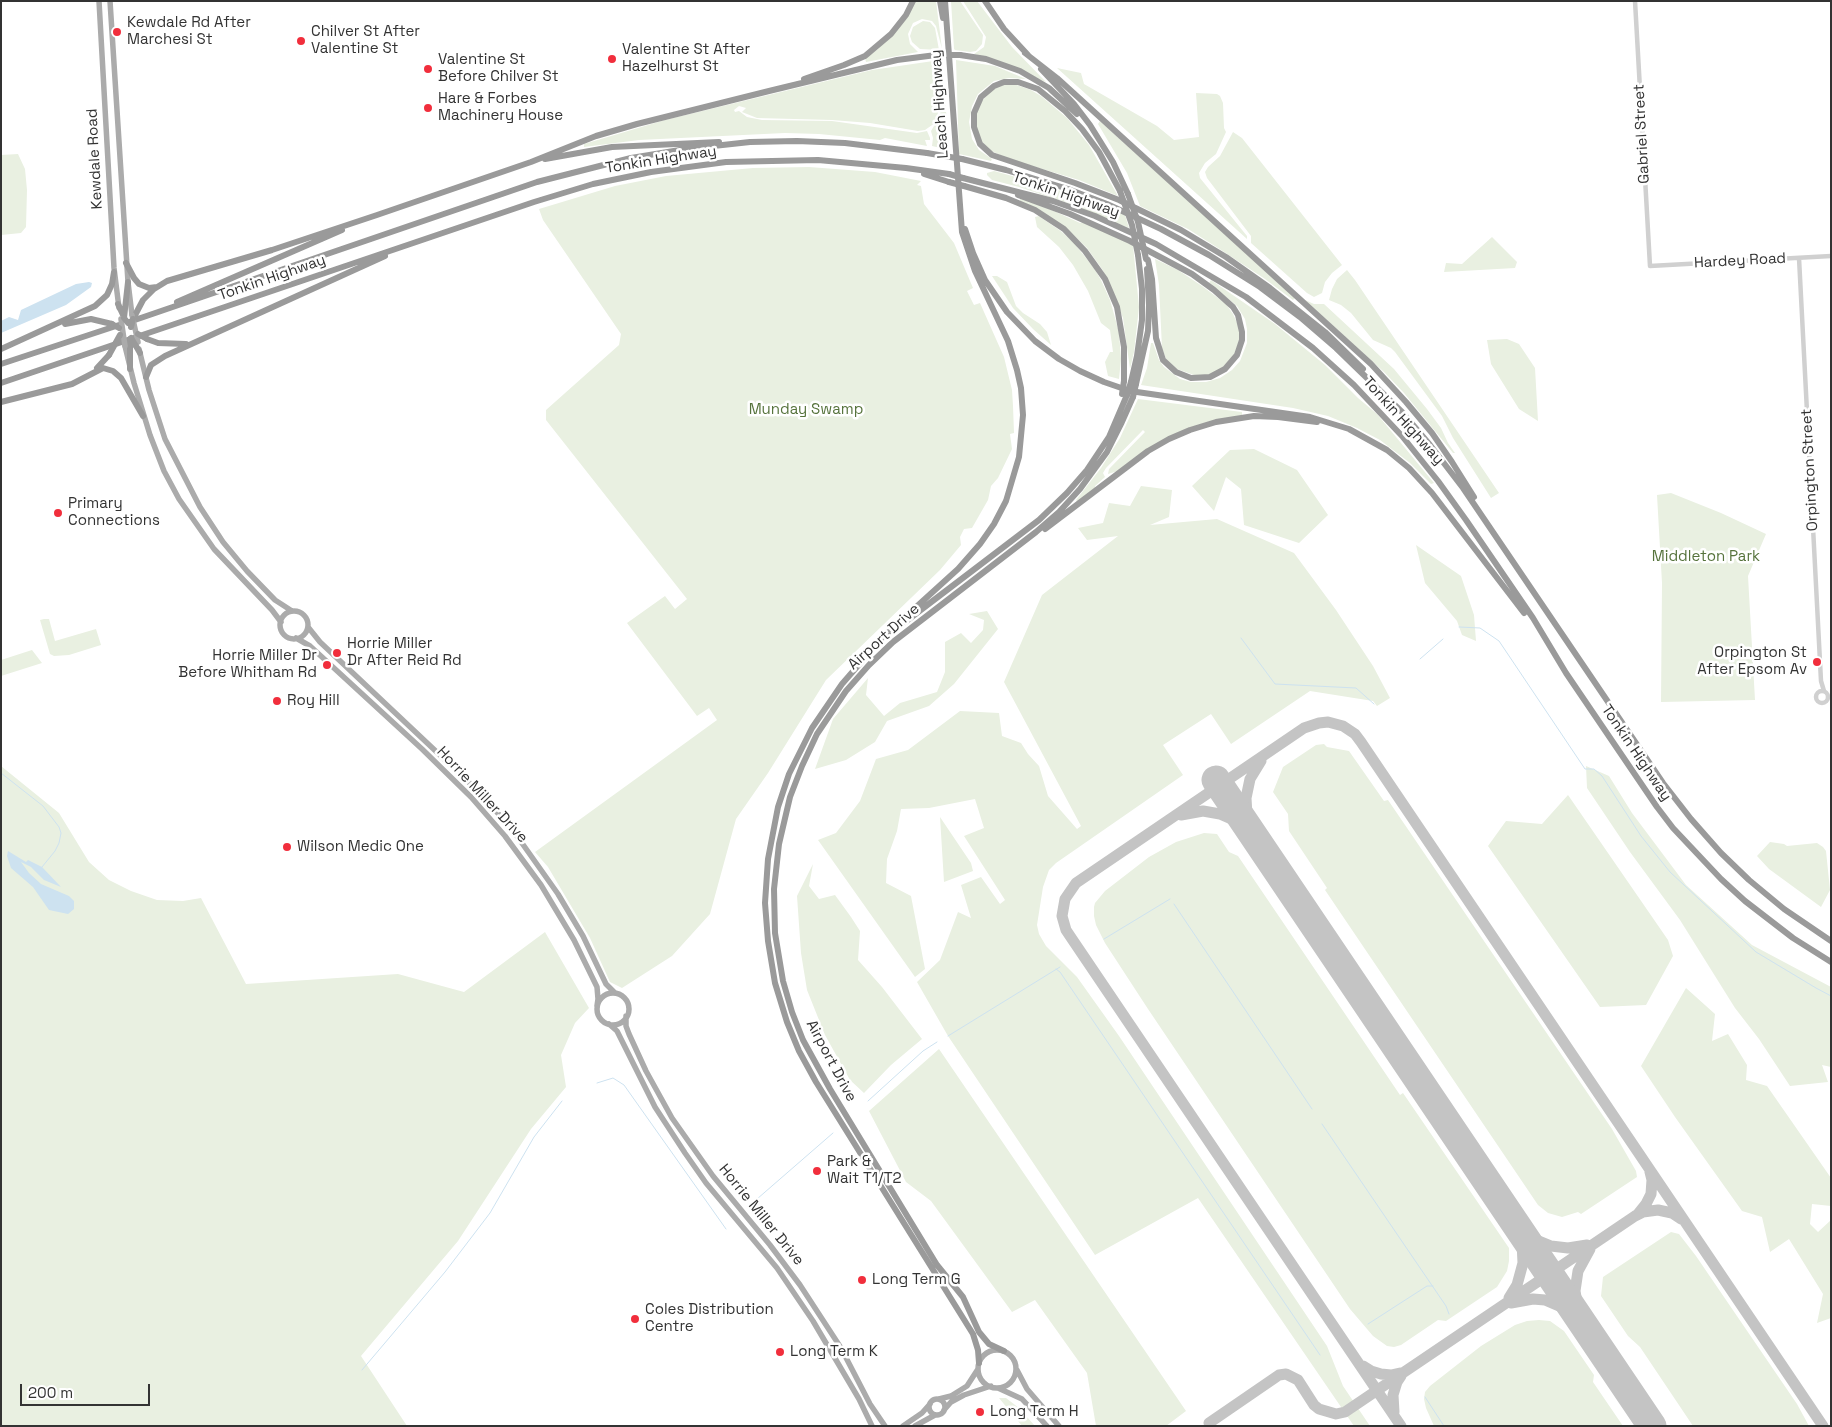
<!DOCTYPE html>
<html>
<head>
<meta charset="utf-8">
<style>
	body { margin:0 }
	#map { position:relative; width:1832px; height:1427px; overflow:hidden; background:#fff; font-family:"Space Grotesk",sans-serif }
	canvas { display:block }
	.frame { position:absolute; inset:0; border:2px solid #333; pointer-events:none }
	.scale { position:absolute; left:20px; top:1384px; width:130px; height:22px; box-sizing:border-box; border:2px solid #333; border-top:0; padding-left:6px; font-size:15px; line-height:18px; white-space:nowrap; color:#333; -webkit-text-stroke:4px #fff; paint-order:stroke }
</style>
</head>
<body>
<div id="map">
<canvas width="1832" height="1427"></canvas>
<div class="frame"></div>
<div class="scale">200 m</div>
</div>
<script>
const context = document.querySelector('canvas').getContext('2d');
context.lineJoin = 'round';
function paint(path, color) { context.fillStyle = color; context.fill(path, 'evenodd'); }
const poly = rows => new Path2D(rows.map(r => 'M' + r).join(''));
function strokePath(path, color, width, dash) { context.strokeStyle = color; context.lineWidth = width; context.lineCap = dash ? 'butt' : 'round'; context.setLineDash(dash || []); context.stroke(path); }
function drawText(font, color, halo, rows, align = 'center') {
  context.font = font + ' "Space Grotesk",sans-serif'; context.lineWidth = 5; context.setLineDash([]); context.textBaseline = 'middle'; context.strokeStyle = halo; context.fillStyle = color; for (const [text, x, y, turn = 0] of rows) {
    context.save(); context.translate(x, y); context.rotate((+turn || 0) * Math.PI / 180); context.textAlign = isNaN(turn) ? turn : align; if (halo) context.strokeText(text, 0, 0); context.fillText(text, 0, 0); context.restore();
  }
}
paint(poly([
	[915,1,936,1,942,49,936,26,932,21,922,19,913,23,908,34,910,44,918,52,866,62,865,58,878,49],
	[951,1,960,1,983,35,982,44,976,51,970,52,955,50,954,49],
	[963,1,977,1,1012,47,1046,82,974,54,984,47,986,37],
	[923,21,930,22,935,28,939,50,920,49,912,42,910,36,913,27],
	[940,60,941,86,938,113,935,123,925,130,918,131,870,123,832,120,757,118,742,112,746,108,739,106,734,110,735,112,739,111,747,117,762,120,832,121,917,133,927,131,930,138,930,140,925,140,927,146,885,138,880,140,819,134,785,133,639,140,584,147,584,144,665,120,872,70],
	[956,60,995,66,1026,79,1009,78,994,81,978,94,972,106,969,122,972,139,979,150,992,159,991,161,959,154],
	[1057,68,1081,73,1084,84,1157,126,1174,140,1199,137,1196,93,1217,94,1220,96,1223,103,1224,128,1226,132,1216,154,1205,163,1199,173,1200,178,1247,236,1247,239],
	[1005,84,1014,84,1031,90,1041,96,1067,118,1089,145,1118,196,1079,180,1009,159,989,150,979,138,976,127,976,114,981,102,992,90],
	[943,85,944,85,949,150,932,146,933,138,931,131,940,116],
	[1100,121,1295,298,1293,300,1265,279,1218,248,1188,229,1140,206,1127,173,1098,124],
	[1233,132,1242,138,1342,265,1332,273,1325,282,1322,293,1314,297,1307,293,1251,243,1251,236,1207,178,1205,172,1208,167,1220,156],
	[18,154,25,169,27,190,26,227,21,233,1,235,1,155],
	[809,167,875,172,921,181,917,185,921,186,924,204,954,243,973,288,967,291,974,305,980,303,1004,357,1012,390,1013,406,1014,433,1010,434,1012,449,998,478,991,486,988,500,972,528,964,529,960,537,961,545,940,570,826,680,768,773,736,819,710,914,672,956,622,988,610,982,590,938,548,867,535,852,717,720,709,708,697,716,627,623,665,596,675,609,687,599,546,420,546,410,619,345,621,334,543,220,539,209,615,186,666,176,753,168],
	[994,171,1045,185,1125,215,1129,228,1062,201,1019,187,992,180,987,175,987,173],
	[1020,198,1054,211,1080,223,1083,222,1133,245,1139,307,1134,352,1130,369,1123,318,1108,280,1102,269,1087,248,1065,227,1020,201],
	[1039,216,1062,232,1074,243,1094,268,1101,280,1110,300,1119,332,1121,359,1119,379,1108,376,1105,362,1110,352,1113,352,1110,330,1101,323,1088,291,1073,265,1059,247,1037,227,1035,217],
	[1492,237,1517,262,1515,268,1444,272,1446,263,1462,264],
	[1155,259,1178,270,1202,286,1226,304,1233,314,1238,325,1240,336,1236,353,1225,366,1209,375,1194,375,1177,369,1166,359,1162,348,1159,285],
	[1347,270,1355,280,1499,493,1491,498,1453,438,1442,416,1395,352,1391,348,1373,340,1351,313,1341,305,1329,300,1332,289,1337,279],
	[992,276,997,276,1007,282,1016,306,1023,313,1040,324,1047,332,1051,345,1033,329,1013,308],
	[1211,280,1275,324,1325,365,1358,398,1377,414,1434,483,1431,484,1410,463,1380,440,1357,428,1328,416,1293,408,1141,385,1147,368,1151,343,1153,343,1159,360,1164,367,1180,379,1191,382,1206,382,1220,378,1232,370,1240,361,1247,343,1247,329,1245,319,1237,306,1209,283],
	[1305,300,1314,304,1324,304,1394,369,1427,409,1441,428,1448,443,1455,453,1453,453,1404,393,1384,372],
	[1507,339,1519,344,1535,368,1538,421,1519,409,1491,364,1487,340],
	[1138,399,1242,412,1242,415,1195,426,1118,471,1108,474,1109,469,1145,432,1143,430,1106,468,1103,473,1105,477,1095,486,1095,488,1078,502,1076,500,1101,468,1120,438],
	[1254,449,1297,470,1328,515,1299,543,1244,525,1241,489,1226,477,1214,511,1192,486,1230,450],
	[1141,486,1172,490,1169,517,1150,525,1217,519,1294,553,1336,610,1373,666,1390,698,1377,706,1373,701,1310,691,1231,744,1211,714,1163,745,1183,775,1056,863,1049,870,1043,887,1037,925,1039,934,1046,946,1077,977,1119,1036,1327,1346,1343,1386,1370,1426,1354,1426,1198,1198,1095,1255,948,1036,917,982,940,960,958,912,971,918,961,885,981,877,1000,904,1005,900,964,836,984,828,975,799,929,808,901,809,897,831,887,859,886,883,911,896,925,969,915,977,818,840,836,833,860,801,876,759,908,750,960,711,999,713,1002,736,1021,743,1028,754,1039,766,1048,796,1077,829,1081,826,1004,682,1042,595,1118,536,1087,540,1078,528,1103,523,1109,503,1130,506],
	[1671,493,1721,513,1766,534,1748,576,1755,700,1661,702,1662,583,1657,495],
	[1416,545,1461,576,1474,615,1476,641,1462,635,1457,621,1425,583],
	[987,611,998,629,954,684,929,706,887,721,875,742,846,760,815,769,833,719,868,678,866,695,884,716,900,703,937,692,945,672,945,642,961,633,971,643,983,630,984,620,969,614],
	[44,619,49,619,55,641,96,629,101,645,69,655,54,656,50,654,40,620],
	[32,650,42,663,1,676,1,660],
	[1324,744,1327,747,1349,751,1384,801,1388,800,1612,1129,1636,1171,1637,1177,1581,1214,1578,1212,1562,1217,1548,1213,1538,1205,1325,890,1327,888,1289,831,1288,814,1273,792,1283,767,1316,745],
	[1,766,59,813,89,862,109,880,131,891,157,900,183,901,201,898,246,984,398,974,464,992,545,932,589,1008,575,1023,561,1055,566,1087,531,1129,458,1241,361,1356,407,1426,1,1426],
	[1586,766,1609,776,1632,813,1686,885,1752,945,1831,987,1831,1067,1822,1065,1828,1082,1790,1086,1759,1039,1735,1008,1680,920,1630,852,1587,788],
	[1568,795,1668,940,1673,956,1646,1005,1600,1007,1488,846,1506,821,1542,824],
	[940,817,971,863,973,871,944,882],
	[1204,833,1217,834,1229,852,1238,856,1400,1095,1403,1093,1509,1248,1509,1261,1507,1271,1497,1287,1446,1321,1438,1320,1401,1345,1394,1347,1387,1346,1373,1336,1350,1309,1148,1009,1105,943,1096,925,1094,916,1094,907,1095,903,1105,891,1149,857,1176,842],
	[1770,842,1784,844,1787,846,1817,843,1823,847,1826,851,1830,890,1821,907,1769,869,1757,856],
	[813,864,809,886,819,899,835,895,851,917,860,931,858,960,882,987,922,1039,891,1065,864,1093,850,1080,825,1035,807,990,801,953,797,896],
	[1686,988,1715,1014,1712,1041,1728,1034,1747,1065,1746,1080,1767,1086,1831,1178,1831,1206,1812,1204,1810,1224,1818,1232,1831,1220,1831,1318,1817,1323,1823,1294,1789,1239,1770,1252,1762,1217,1742,1211,1675,1117,1641,1066],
	[939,1049,1186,1411,1166,1426,1096,1426,1087,1373,1035,1300,1012,1312,931,1201,906,1182,869,1111],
	[1671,1232,1679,1234,1696,1256,1797,1404,1809,1426,1693,1426,1640,1347,1628,1336,1601,1296,1603,1277],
	[1539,1320,1550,1321,1564,1331,1594,1375,1593,1382,1623,1426,1434,1426,1426,1408,1424,1399,1425,1392,1430,1386,1481,1346,1515,1325,1527,1321],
	[999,1398,1006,1398,1019,1408,1035,1426,1022,1426]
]), '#e9f0e1');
paint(poly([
	[89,282,92,283,91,287,66,305,1,333,1,321,9,317,18,320,21,310,76,284],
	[8,851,26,862,28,860,42,867,61,887,44,880,31,867,21,862,29,873,41,884,69,896,74,901,74,909,68,914,49,910,33,887,11,868,7,856]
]), '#cde2f0');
strokePath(poly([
	[1459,627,1480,628,1499,641,1585,769,1594,769,1602,776,1641,836,1670,872,1756,952,1816,988,1831,996],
	[1241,638,1275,684,1356,688,1374,704],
	[1420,659,1443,639],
	[1,773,43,806,59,827,61,833,59,843,55,851,42,867],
	[1174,904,1312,1109],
	[1104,939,1170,899],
	[1056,969,1060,972,1320,1355],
	[948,1036,1060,967],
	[597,1083,613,1078,624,1085,726,1229],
	[868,1101,923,1051,937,1042],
	[1322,1124,1446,1306,1449,1314],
	[757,1199,833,1133],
	[1368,1324,1427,1286,1433,1286],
	[362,1370,445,1272,490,1213,534,1137,562,1101],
	[1425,1397,1444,1426]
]), '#cde2f0', 1);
strokePath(poly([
	[1181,815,1203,811,1220,814,1236,821,1256,838],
	[1253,832,1247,815,1246,798,1250,779,1261,761],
	[1638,1214,1646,1204,1651,1194,1652,1180,1650,1172],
	[1513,1220,1534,1239,1551,1246,1568,1248,1587,1245],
	[1509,1298,1517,1285,1523,1263,1522,1242,1516,1226],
	[1511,1303,1533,1299,1545,1300,1566,1309,1582,1323],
	[1587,1329,1578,1309,1575,1291,1578,1271,1590,1249],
	[1363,1366,1371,1371,1381,1374,1391,1375,1400,1373],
	[1394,1412,1393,1395,1397,1382,1401,1376],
	[1209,1423,1279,1375,1286,1374,1298,1380,1314,1405,1319,1409,1336,1414,1345,1412,1635,1216,1643,1212,1658,1210,1672,1213,1681,1219],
	[1401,1426,1070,936,1066,930,1062,916,1065,899,1076,883,1304,728,1319,723,1328,722,1343,726,1355,734,1361,742,1823,1426]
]), '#c4c4c4', 11);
strokePath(poly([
	[1216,780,1652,1426]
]), '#c4c4c4', 29);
strokePath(poly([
	[1635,1,1650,266,1831,256],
	[1799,258,1821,681,1824,691],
	'1816 697a6 6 0 1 1 12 0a6 6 0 1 1-12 0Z'
]), '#d0d0d0', 4.5);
strokePath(poly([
	[99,1,114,268,119,308],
	[110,1,128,282,132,315],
	[125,346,134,383,150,435,164,471,179,499,214,549,272,610,281,622],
	[139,349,149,390,165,439,200,507,223,542,247,571,275,600,292,611],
	'280 625a14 14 0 1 1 28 0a14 14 0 1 1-28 0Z',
	[308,627,320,642,477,790,512,829,558,894,583,936,606,984,615,993],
	[296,638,310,646,422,749,471,797,505,836,541,885,574,940,597,987,598,999,597,1006],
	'597 1009a16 16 0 1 1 32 0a16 16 0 1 1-32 0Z',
	[626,1016,626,1026,629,1034,646,1071,672,1118,713,1176,770,1245,800,1285,841,1348,870,1404,885,1426],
	[609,1024,617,1031,655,1107,685,1153,706,1183,777,1268,813,1321,859,1399,872,1426],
	'978 1369a19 19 0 1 1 38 0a19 19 0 1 1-38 0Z',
	[1017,1370,1027,1389,1059,1426],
	[998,1388,1022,1399,1047,1426],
	[939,1399,951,1396,967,1386,978,1369],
	'929 1407a8 8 0 1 1 16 0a8 8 0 1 1-16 0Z',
	[944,1410,951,1402,964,1395,991,1386],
	[903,1426,922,1413,930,1404],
	[915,1426,935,1415]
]), '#ababab', 5.5);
strokePath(poly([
	[940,1,943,18],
	[945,1,962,232,975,271,1008,341,1017,370,1021,388,1023,415,1019,457,1006,501,994,524,980,544,958,569,882,638,842,684,812,728,789,774,778,807,768,859,765,903,768,941,775,983,787,1022,799,1051,816,1082,973,1334,978,1350,979,1363],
	[985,1,1004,29,1028,55],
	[1025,53,1057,78,1371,364,1406,402,1432,433,1452,462,1474,497],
	[960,55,986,59,1020,71,1049,88,1077,114],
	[1041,69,1074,104,1090,125,1113,162,1128,194],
	[804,79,844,65,865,56,891,34,906,15,913,1],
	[545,159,612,147,719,142],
	[962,159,1006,170,1068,189,1107,204,1161,229,1209,255,1260,287,1300,317,1336,348,1402,412,1430,445,1463,488,1663,783,1691,819,1721,853,1749,880,1784,909,1831,941],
	[924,174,949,182],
	[963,178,1053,201,1095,216,1156,244,1246,297,1313,348,1354,385,1402,436,1438,481,1466,520,1533,618,1566,673,1657,807,1673,828,1721,879,1745,901,1793,938,1831,962],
	[964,186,1006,198,1035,210,1064,229,1085,251,1105,279,1117,307,1124,347,1124,381],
	[1120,191,1099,152,1082,129,1065,111,1038,89,1018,82,1004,82,994,86,981,97,974,113,974,127,980,144,992,155,1075,183,1119,200,1181,230,1226,257,1270,288,1325,332,1363,369],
	[1018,195,1070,214,1130,241,1192,274,1214,290,1233,307,1238,315,1242,332,1242,340,1237,355,1225,369,1210,377,1191,378,1176,372,1163,360,1156,338,1152,279,1148,260],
	[965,229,973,253,985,280,1007,312,1035,341,1059,359,1080,371,1104,382,1130,391,1310,417,1349,429,1387,450,1409,468,1432,493,1524,613],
	[126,263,134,278,139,284,149,288,157,287],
	[177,302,342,230],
	[118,304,124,317],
	[124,318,128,282],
	[133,319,143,300,154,289,167,281,272,250,377,215,531,162,596,136,637,124,769,91,897,60,936,55],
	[129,322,537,182,631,158,686,149,750,142,797,141,845,143,927,153],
	[65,324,91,319,112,324],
	[147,339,158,343,186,344],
	[130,340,130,369],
	[136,346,140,353],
	[1,349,95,306,107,295,112,284,114,272],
	[1,364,119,325],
	[97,368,109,355],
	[146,377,151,365,165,356,385,256],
	[1131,382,1137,356,1142,320,1142,289,1138,255],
	[1,383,534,202,593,184,651,172,726,162,818,160,906,168,949,174],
	[1136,384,1148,331,1149,305,1147,269],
	[1,402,72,384,103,368,113,371,121,378,143,416],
	[1045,529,1148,451,1169,439,1190,430,1216,422,1254,416,1278,417,1317,422],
	[905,622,1039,520,1067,493,1087,470,1109,437,1127,395],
	[1004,1351,989,1344,979,1332,963,1297,937,1265,830,1089,803,1040,792,1012,783,981,775,933,774,889,779,844,790,797,802,766,817,734,846,691,869,665,893,642,1036,532,1059,512,1080,489,1107,452,1121,424,1133,397]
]), '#9a9a9a', 6);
strokePath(poly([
	[132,315,138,342],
	[121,319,125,346]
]), '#ababab', 5.5);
strokePath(poly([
	[936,55,960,55],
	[927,153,962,159],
	[949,174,963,178],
	[949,182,964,186],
	[1120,191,1132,225,1138,255],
	[1128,194,1138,222,1146,259],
	[124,318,128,323],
	[112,324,119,328],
	[131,327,133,319],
	[138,334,147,339],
	[131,338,136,346],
	[109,355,120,335],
	[1122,394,1124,381],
	[1127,395,1131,382],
	[1133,397,1136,384]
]), '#9a9a9a', 6);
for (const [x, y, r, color] of [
	[117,32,5,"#f12e3c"],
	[301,41,5,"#f12e3c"],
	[612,59,5,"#f12e3c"],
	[428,69,5,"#f12e3c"],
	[428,108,5,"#f12e3c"],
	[58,513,5,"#f12e3c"],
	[337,653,5,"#f12e3c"],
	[1817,662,5,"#f12e3c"],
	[327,665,5,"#f12e3c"],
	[277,701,5,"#f12e3c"],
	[287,847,5,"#f12e3c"],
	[817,1171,5,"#f12e3c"],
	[862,1280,5,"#f12e3c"],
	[635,1319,5,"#f12e3c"],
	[780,1352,5,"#f12e3c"],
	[980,1412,5,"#f12e3c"]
]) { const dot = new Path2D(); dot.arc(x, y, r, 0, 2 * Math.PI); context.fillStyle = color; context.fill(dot); strokePath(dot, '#fff', 2); }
drawText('15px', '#333', '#fff', [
	["Kewdale Rd After",127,23],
	["Marchesi St",127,40],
	["Chilver St After",311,32],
	["Valentine St",311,49],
	["Valentine St After",622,50],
	["Hazelhurst St",622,67],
	["Valentine St",438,60],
	["Before Chilver St",438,77],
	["Hare & Forbes",438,99],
	["Machinery House",438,116],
	["Primary",68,504],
	["Connections",68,521],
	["Horrie Miller",347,644],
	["Dr After Reid Rd",347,661],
	["Orpington St",1807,653,"right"],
	["After Epsom Av",1807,670,"right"],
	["Horrie Miller Dr",317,656,"right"],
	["Before Whitham Rd",317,673,"right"],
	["Roy Hill",287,701],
	["Wilson Medic One",297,847],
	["Park &",827,1162],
	["Wait T1/T2",827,1179],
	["Long Term G",872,1280],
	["Coles Distribution",645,1310],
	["Centre",645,1327],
	["Long Term K",790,1352],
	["Long Term H",990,1412]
], 'left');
drawText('15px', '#333', '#fff', [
	["Leach Highway",940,104,-94],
	["Gabriel Street",1642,134,-93],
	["Kewdale Road",95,159,-93],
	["Tonkin Highway",661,160,-9],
	["Tonkin Highway",1066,195,19],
	["Hardey Road",1740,261,-3],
	["Tonkin Highway",272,278,-19],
	["Tonkin Highway",1403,421,48],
	["Orpington Street",1810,470,-93],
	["Airport Drive",884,637,-42],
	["Tonkin Highway",1636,753,56],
	["Horrie Miller Drive",482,795,47],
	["Airport Drive",831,1061,62],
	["Horrie Miller Drive",761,1215,51]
]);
drawText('15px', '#56733c', '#fff', [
	["Munday Swamp",806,410],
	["Middleton Park",1706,557]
]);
</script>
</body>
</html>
